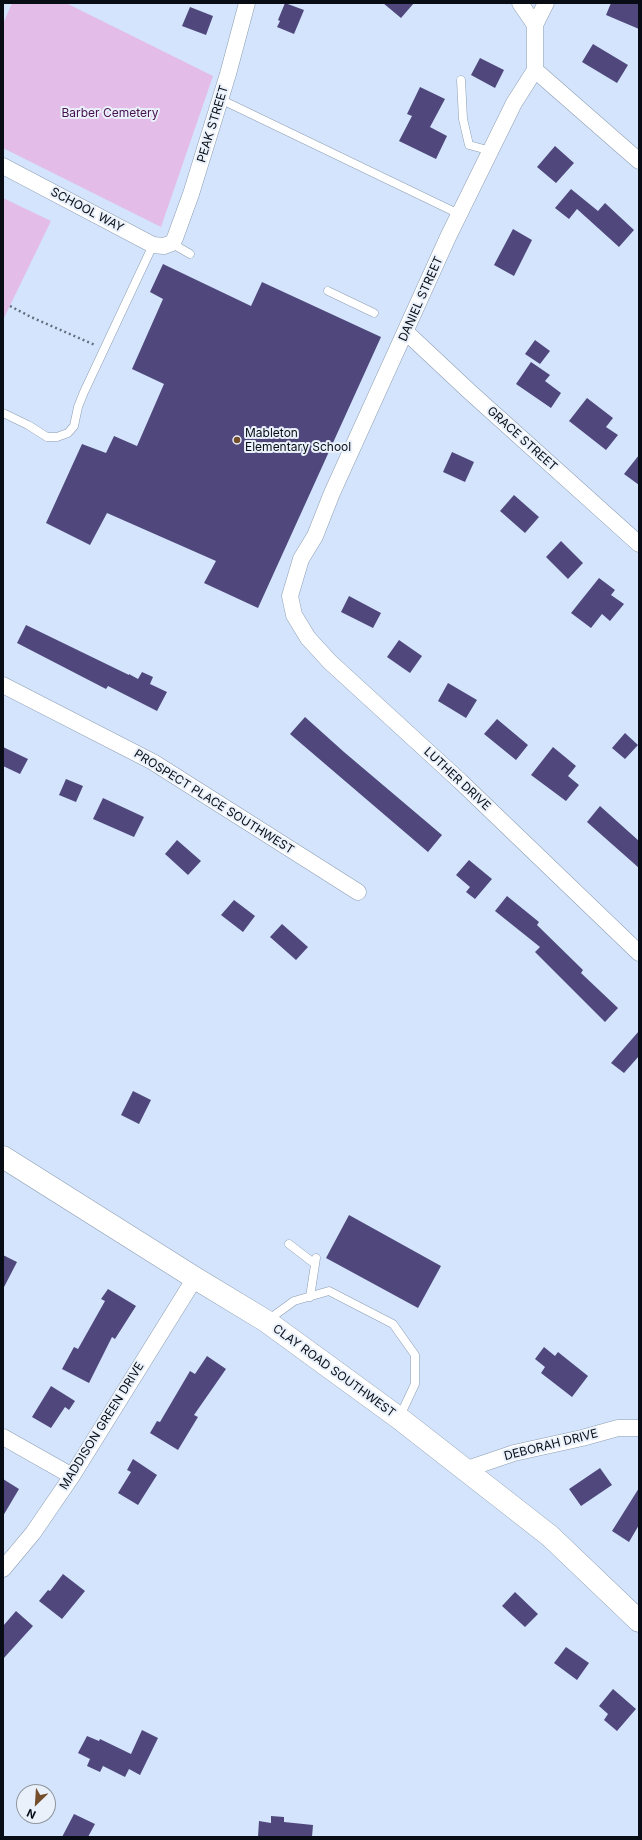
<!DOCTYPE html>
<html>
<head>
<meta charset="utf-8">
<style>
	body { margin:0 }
	#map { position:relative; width:642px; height:1840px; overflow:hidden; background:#d3e4fc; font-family:Inter,sans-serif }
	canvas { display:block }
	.frame { position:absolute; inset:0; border:4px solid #080d15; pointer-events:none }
	.north { position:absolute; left:16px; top:1784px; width:40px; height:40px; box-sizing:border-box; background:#eaf1fa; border:1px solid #90969e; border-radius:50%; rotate:205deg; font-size:11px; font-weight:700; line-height:16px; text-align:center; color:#080d15 }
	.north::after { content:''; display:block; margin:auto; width:14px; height:18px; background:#754e2b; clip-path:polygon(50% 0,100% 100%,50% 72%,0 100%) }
</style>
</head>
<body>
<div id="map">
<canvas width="642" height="1840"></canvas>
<div class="frame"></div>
<div class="north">N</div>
</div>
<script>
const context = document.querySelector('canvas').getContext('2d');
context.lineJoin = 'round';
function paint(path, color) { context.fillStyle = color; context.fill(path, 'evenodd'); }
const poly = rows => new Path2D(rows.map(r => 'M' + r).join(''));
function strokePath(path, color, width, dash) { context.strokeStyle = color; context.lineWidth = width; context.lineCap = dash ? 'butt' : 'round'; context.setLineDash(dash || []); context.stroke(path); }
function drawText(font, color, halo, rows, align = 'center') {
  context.font = font + ' Inter,sans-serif'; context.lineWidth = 4; context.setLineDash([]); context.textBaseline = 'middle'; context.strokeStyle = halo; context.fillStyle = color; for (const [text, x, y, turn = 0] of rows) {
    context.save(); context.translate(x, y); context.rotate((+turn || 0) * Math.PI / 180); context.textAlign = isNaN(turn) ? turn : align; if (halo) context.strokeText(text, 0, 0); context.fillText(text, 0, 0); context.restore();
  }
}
paint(poly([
	[12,3,66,3,213,76,161,227,3,148,3,24],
	[3,198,51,221,3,320]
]), '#e3bde8');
paint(poly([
	[285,3,304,10,294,34,277,27,280,21,278,20],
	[383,3,414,3,401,18],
	[611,3,639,3,639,29,606,15],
	[190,7,213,16,206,35,182,26],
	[593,44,628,65,617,83,582,62],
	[480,58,504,70,495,88,471,75],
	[420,87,445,99,430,127,447,136,436,159,399,141,412,116,407,114],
	[555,146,574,163,556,183,537,167],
	[571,189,598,211,605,203,634,230,619,247,577,209,569,219,555,208],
	[513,229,532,240,514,276,494,265],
	[163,264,251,306,262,282,381,337,258,608,204,583,216,561,107,513,90,545,46,523,82,444,106,453,114,436,137,446,164,384,132,369,163,299,150,292],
	[535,340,550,351,540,364,525,354],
	[531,362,550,375,545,381,561,393,551,408,516,384],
	[587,398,613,418,606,427,618,435,606,450,569,421],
	[452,452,474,462,465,482,443,472],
	[639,455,639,485,624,474],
	[514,495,539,517,525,533,500,511],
	[561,541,583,563,568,579,546,557],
	[599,578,615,590,611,595,624,604,610,621,602,614,591,628,571,613],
	[349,596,381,613,373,628,341,612],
	[26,625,129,675,129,674,138,679,142,672,153,677,150,684,167,692,157,711,108,686,106,689,17,643],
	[399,640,422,656,410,673,387,657],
	[448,683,477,700,466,718,438,701],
	[305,717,344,752,442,835,428,852,290,734],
	[497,719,528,745,516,760,484,734],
	[625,733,638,745,625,759,612,748],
	[3,747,28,759,20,774,3,766],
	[553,747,576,766,568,776,579,785,566,801,531,775],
	[66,779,83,786,76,802,59,795],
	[103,798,144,817,134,837,93,819],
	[600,806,639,841,639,868,587,822],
	[177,840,201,861,188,875,165,854],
	[469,860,492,879,475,899,466,892,470,887,456,875],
	[507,896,539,922,537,925,583,970,581,973,618,1008,605,1022,535,952,540,947,495,911],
	[234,900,255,916,243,932,221,915],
	[282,924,308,947,296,960,270,937],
	[639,1031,639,1056,624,1073,611,1063],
	[133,1091,151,1100,139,1124,121,1115],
	[349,1215,441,1266,418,1308,326,1258],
	[3,1255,17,1262,3,1289],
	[108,1289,136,1306,115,1339,112,1337,89,1383,62,1369,74,1347,78,1349,105,1301,101,1299],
	[544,1347,555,1356,558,1352,588,1376,572,1397,541,1373,545,1367,535,1359],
	[207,1356,226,1369,194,1415,198,1417,178,1450,150,1433,157,1421,160,1422,190,1371,195,1374],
	[51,1386,75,1401,69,1410,65,1407,51,1428,32,1417],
	[133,1459,157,1475,138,1505,118,1493,131,1472,127,1470],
	[600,1468,612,1485,581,1506,569,1489],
	[3,1479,19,1489,3,1516],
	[639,1488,639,1525,629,1542,612,1531],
	[63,1574,85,1591,62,1619,39,1601,48,1590,50,1591],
	[515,1592,538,1614,525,1627,502,1606],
	[16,1611,33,1626,3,1659,3,1626],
	[566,1647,589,1663,577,1680,554,1663],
	[613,1689,636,1709,617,1731,604,1720,608,1714,599,1706],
	[142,1730,158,1738,140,1775,129,1769,125,1777,103,1766,100,1772,87,1766,90,1759,78,1753,87,1736,99,1741,100,1739,131,1754],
	[74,1814,95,1824,88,1837,62,1837],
	[271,1816,284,1817,284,1822,313,1825,312,1837,258,1837,259,1821,271,1823]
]), '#50487d');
const lane = poly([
	[461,80,463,119,469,145,491,151],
	[220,99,459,214],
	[176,238,178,247,190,254],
	[328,291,374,313],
	[3,413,28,425,47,437,57,437,68,433,74,426,78,407,84,392,153,245],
	[289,1244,315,1264],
	[310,1297,316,1258],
	[268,1320,294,1301,329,1291,393,1324,415,1355,415,1384,399,1418]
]);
const street = poly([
	[520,3,535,25],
	[546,3,535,25,535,70,514,103,448,237,332,493,315,536,301,559,290,596,294,615,308,638,330,662,460,781,639,953],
	[535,70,639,161],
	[3,166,153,245,164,246,172,243,175,238,191,194,228,74,247,3],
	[406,332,470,392,639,544],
	[3,685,153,762,358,892],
	[3,1437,72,1476],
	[464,1470,514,1453,582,1438,618,1428,639,1428],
	[3,1569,33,1533,72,1476,195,1278]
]);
const secondary = poly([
	[3,1157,195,1278,266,1321,399,1418,550,1536,639,1621]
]);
strokePath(lane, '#8d9eb3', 9);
strokePath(street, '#8d9eb3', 17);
strokePath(secondary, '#8d9eb3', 23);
strokePath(poly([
	[10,306,31,317,95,345]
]), '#65707f', 2.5, [2, 3]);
strokePath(lane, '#fff', 8);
strokePath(street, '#fff', 16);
strokePath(secondary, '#fff', 22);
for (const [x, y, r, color] of [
	[237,440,4,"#754e2b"]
]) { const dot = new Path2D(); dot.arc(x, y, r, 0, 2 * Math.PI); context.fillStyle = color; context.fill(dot); strokePath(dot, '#eaf1fa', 1.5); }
drawText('12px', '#46104e', '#eaf1fa', [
	["Barber Cemetery",110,113]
]);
drawText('12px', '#080d15', '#eaf1fa', [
	["PEAK STREET",213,124,-73],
	["SCHOOL WAY",87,210,28],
	["DANIEL STREET",421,299,-66],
	["GRACE STREET",522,439,42],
	["LUTHER DRIVE",457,779,43],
	["PROSPECT PLACE SOUTHWEST",214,802,32],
	["CLAY ROAD SOUTHWEST",334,1371,36],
	["MADDISON GREEN DRIVE",102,1426,-58],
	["DEBORAH DRIVE",551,1445,-14]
]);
drawText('12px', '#080d15', '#eaf1fa', [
	["Mableton",245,433],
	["Elementary School",245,447]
], 'left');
</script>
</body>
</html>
